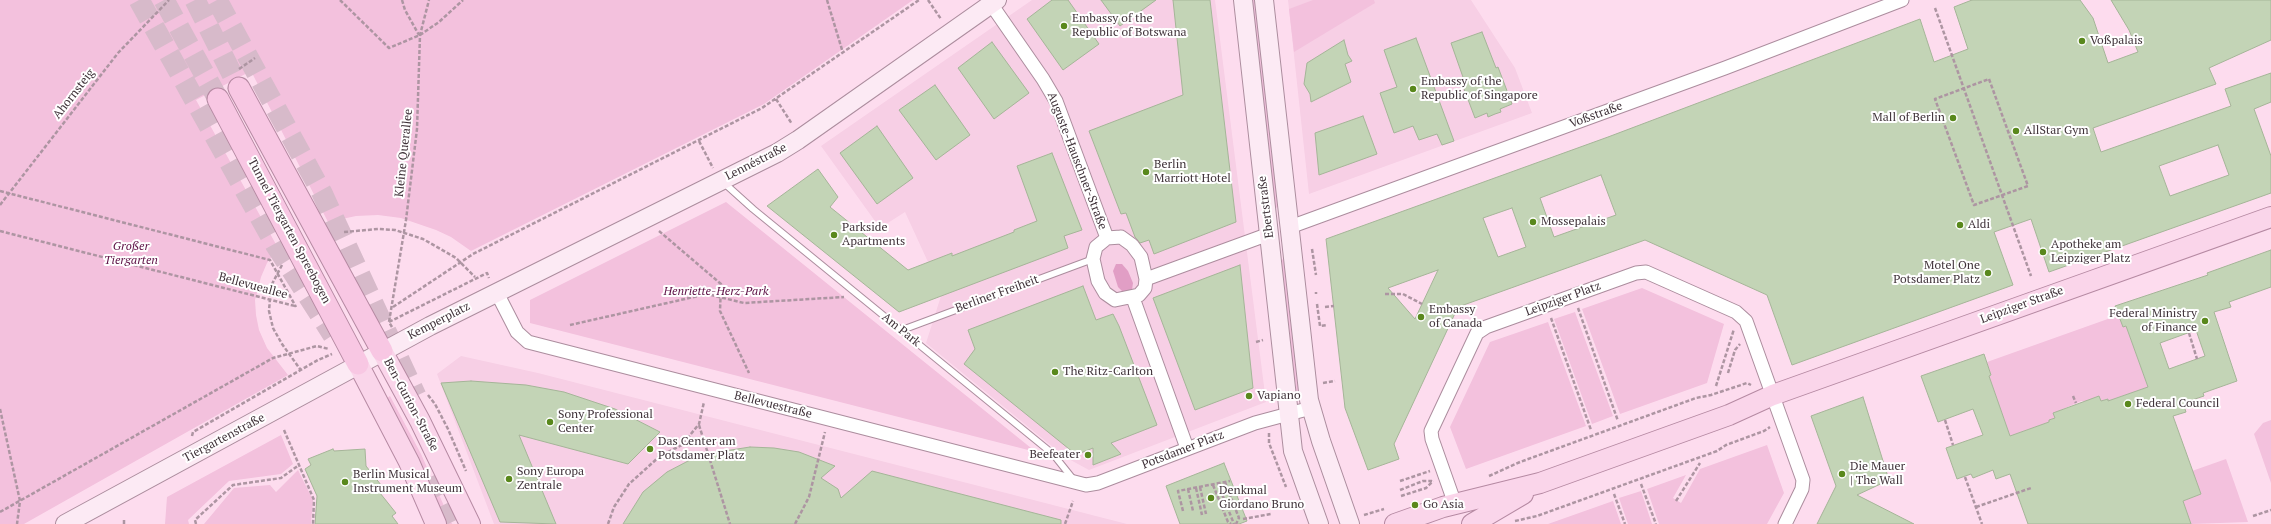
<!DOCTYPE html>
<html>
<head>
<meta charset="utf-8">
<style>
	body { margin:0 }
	canvas { display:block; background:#fddcee }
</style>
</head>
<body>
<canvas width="2271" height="524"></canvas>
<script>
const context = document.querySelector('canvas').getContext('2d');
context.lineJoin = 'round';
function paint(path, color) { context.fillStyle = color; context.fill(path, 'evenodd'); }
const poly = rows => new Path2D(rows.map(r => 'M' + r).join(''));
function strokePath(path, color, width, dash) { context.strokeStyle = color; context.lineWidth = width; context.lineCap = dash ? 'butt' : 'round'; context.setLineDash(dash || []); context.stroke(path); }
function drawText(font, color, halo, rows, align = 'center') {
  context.font = font + ' "PT Serif",serif'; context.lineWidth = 4; context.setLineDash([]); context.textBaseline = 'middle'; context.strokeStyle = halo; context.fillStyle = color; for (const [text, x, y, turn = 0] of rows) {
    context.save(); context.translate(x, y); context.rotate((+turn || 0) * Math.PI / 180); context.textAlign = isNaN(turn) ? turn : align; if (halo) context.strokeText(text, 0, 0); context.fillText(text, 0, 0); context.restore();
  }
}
paint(poly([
	[1032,0,1215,0,1266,402,1089,470,1065,457,926,343,941,296,928,262,905,212,880,228,821,146],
	[1288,0,1471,0,1515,68,1532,113,1309,194],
	[461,356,538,373,1127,524,494,524,437,374]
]), '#f7cfe5');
paint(poly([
	[0,0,913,0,764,104,471,251,451,237,436,230,401,218,378,215,356,216,328,222,251,71,196,100,278,248,267,263,261,277,255,300,256,315,259,330,267,348,288,375,24,524,0,524],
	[1250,0,1257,0,1279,207,1275,208],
	[1313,0,1374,0,1375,3,1294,52,1289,9],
	[726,202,1036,452,530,323,530,300],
	[1286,259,1301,395,1297,396,1279,260],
	[1642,288,1724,324,1707,383,1620,414,1582,309],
	[1575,312,1613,416,1592,424,1554,319],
	[2119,315,2123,327,2126,326,2148,387,2108,401,2107,399,2101,401,2081,401,2054,413,2055,418,2049,420,2049,422,2010,436,1989,376,1991,375,1987,362],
	[1548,322,1586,426,1466,469,1450,427,1490,342],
	[390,396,421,454,452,524,444,524,384,400],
	[2271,420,2271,483,2254,434,2263,423],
	[281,435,293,464,281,474,229,481,188,520,189,524,165,524,167,497],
	[1767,445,1784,493,1767,524,1659,524,1647,489,1686,475,1673,498,1681,503,1700,469],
	[2226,459,2248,522,2191,524,2183,501,2201,494,2192,471],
	[298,470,313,500,311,524,204,524,234,488,270,485,276,492],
	[1641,491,1652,524,1628,524,1619,498],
	[1613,501,1621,524,1548,524]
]), '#f3c1dd');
paint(poly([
	[1116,264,1122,264,1128,271,1133,283,1132,290,1124,293,1118,287,1113,271]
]), '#e19ec5');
const building = poly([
	[1052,0,1068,0,1099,44,1063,70,1027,19,1052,0],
	[1101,0,1156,0,1120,26,1101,0],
	[1173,0,1210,0,1236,222,1154,254,1149,240,1140,243,1135,237,1126,213,1121,214,1089,131,1183,95,1173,0],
	[1972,0,2080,0,2093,18,2108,63,2138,52,2129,30,2111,0,2271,0,2271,40,2209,68,2216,84,2093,128,2101,152,2231,106,2225,89,2271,73,2271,102,2254,109,2271,156,2271,193,2049,272,2031,219,1994,232,2013,285,1792,365,1767,295,1645,240,1458,307,1394,444,1399,459,1368,470,1345,408,1326,239,1608,137,1920,19,1934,62,1968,49,1954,7,1972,0],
	[2218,145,2229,175,2170,196,2159,166,2218,145],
	[1601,175,1616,215,1554,237,1540,198,1601,175],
	[1512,208,1526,247,1498,257,1483,218,1512,208],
	[1438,270,1415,319,1388,288,1438,270],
	[1482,32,1496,68,1498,67,1512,104,1500,109,1501,112,1495,114,1488,117,1487,113,1475,118,1461,81,1464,80,1451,43,1482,32],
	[1416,38,1454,141,1442,145,1437,134,1419,140,1413,126,1394,133,1380,93,1397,87,1384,50,1416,38],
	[1344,40,1348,55,1352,61,1345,64,1351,82,1311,102,1310,94,1304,84,1307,63,1344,40],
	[992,42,1029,93,994,119,958,68,992,42],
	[935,85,970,135,936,160,899,110,935,85],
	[1363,116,1377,154,1319,175,1315,133,1363,116],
	[877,126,913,178,877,204,840,153,877,126],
	[1052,153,1082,230,1064,236,1068,248,899,312,767,206,818,169,838,197,830,207,908,270,952,253,952,256,1014,232,1014,230,1037,221,1017,166,1052,153],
	[2271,250,2271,287,2229,302,2231,307,2214,312,2237,381,2203,393,2204,396,2183,403,2186,412,2173,416,2201,494,2183,501,2191,524,2028,524,2010,474,1996,479,1993,470,1973,478,1971,474,1957,479,1946,448,1983,435,1973,409,1938,422,1921,376,1984,354,1991,375,1989,376,2010,436,2049,422,2049,420,2055,418,2053,413,2099,396,2101,401,2108,399,2108,401,2148,387,2126,326,2123,327,2115,306,2208,275,2207,273,2271,250],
	[2196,330,2205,356,2169,369,2160,343,2196,330],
	[1240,265,1253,388,1195,410,1153,298,1240,265],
	[1083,286,1096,320,1113,314,1119,326,1157,425,1111,443,1121,454,1093,465,1093,448,1078,454,1074,453,964,364,975,349,968,330,1083,286],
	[471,381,526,385,564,392,615,409,660,432,628,464,519,435,556,524,500,522,441,383,471,381],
	[1863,397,1889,480,1857,495,1914,524,1817,524,1836,486,1811,416,1863,397],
	[750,447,774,448,799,452,835,466,821,478,838,489,841,498,872,471,1061,520,1061,524,623,524,643,492,667,472,690,460,712,453,750,447],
	[333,449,334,451,365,449,366,466,385,490,380,493,396,513,392,516,398,524,315,524,317,496,305,469,311,465,308,459,333,449],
	[1224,463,1247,521,1239,524,1180,524,1166,486,1224,463]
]);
paint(building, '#c3d4b6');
strokePath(building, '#a5b598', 1);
strokePath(poly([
	[139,0,275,244,333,335],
	[164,0,218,99],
	[195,0,239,88],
	[217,0,322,193,416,396],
	[426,479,448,524]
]), '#d7baca', 21, [21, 10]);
const service = poly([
	[723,182,753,209,1053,454,1073,479],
	[902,330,1093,259]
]);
const minor = poly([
	[991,4,1043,79,1056,101,1107,238],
	[1290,227,1725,68,1902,0],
	[1121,237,1132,245,1141,257,1146,279,1145,288,1139,295,1115,300,1105,293,1098,281,1093,259,1096,247,1107,238,1121,237],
	[1146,279,1269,234],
	[497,293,517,332,528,342,1086,485,1098,483,1255,423,1311,408],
	[1133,298,1187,448],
	[1455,504,1432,439,1431,431,1477,333,1486,327,1636,273,1646,272,1736,312,1746,321,1803,480,1802,489,1785,524]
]);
const secondary = poly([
	[1243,0,1293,451,1319,524],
	[1264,0,1309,400,1321,441,1350,524],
	[65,524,430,326,777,153,798,140,997,0]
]);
const primary = poly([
	[382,351,420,421,470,524],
	[358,364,409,462,436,524],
	[1395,524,1443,507,1540,483,1729,415,1773,395,2271,217],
	[1472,524,1523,494]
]);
const trunk = poly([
	[239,88,382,351],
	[218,99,358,364]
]);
strokePath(service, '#ac8d9e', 8);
strokePath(minor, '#ac8d9e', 15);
strokePath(secondary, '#ac8d9e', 20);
strokePath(primary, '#b68aa3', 22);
strokePath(trunk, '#b68aa3', 23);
strokePath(poly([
	[340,0,389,48,420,35,439,22,463,0],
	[402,0,405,10,419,35],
	[827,0,843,53],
	[928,0,941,19],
	[1935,8,2031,276],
	[239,69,255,58],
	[776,99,792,124],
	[699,141,713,168],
	[0,191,270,260,296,307],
	[0,205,118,53,169,0],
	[0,231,295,306],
	[659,231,721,284,720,311,749,373],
	[344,232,378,229,395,230,423,239,456,258,475,277],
	[1312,249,1316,275],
	[282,265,271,286,269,311,273,328,282,344,300,369],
	[1316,292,1316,294],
	[1385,294,1403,294,1422,304],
	[1317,304,1320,326,1327,325],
	[393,307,473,254,762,108,919,0],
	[1325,307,1334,306],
	[1578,308,1618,421],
	[1551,318,1591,430],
	[389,322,487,273,489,278],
	[1451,322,1459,327],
	[570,325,707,294,744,303,844,297],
	[392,327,389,322,406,220,417,129,420,35,429,0],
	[2189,333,2197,359],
	[1256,342,1263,340],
	[1728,373,1735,350,1740,344],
	[1323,383,1335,381],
	[1716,386,1734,329],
	[428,395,435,404,448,429,466,471],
	[2073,396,2076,403],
	[0,409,20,501,17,524],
	[1945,420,1953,445],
	[699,425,730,524],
	[284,430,314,500,313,524],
	[1269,433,1269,443,1286,487],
	[192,436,193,432,318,360,332,354],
	[1489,476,1520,462,1696,398,1711,395,1747,383,1751,385],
	[1965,477,1982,524],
	[1400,481,1430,471],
	[1225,482,1239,518,1236,524],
	[1218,484,1234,524],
	[1641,484,1656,524],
	[1213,485,1228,522,1231,524],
	[1200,487,1206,514],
	[1196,488,1202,515],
	[1188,489,1193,511],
	[1400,490,1423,481,1432,481],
	[1614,494,1625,524],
	[1401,496,1426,488,1433,481],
	[1676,501,1700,463],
	[1976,507,2031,488],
	[1183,511,1178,491,1230,481],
	[0,512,273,358,317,346,329,349],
	[1364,515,1384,509],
	[2253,516,2271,510],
	[1243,519,1271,514],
	[1515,521,1537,516,1717,451,1726,445,1764,431,1770,427],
	[124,524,124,518],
	[196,524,195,520,233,485,281,478,299,465],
	[608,524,614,507,629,484,660,456,682,445,699,424,704,402],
	[795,524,809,497,825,432],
	[1065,524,1073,501]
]), '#ad95a2', 2.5, [4, 2]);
strokePath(service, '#fff', 6);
strokePath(minor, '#fff', 13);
strokePath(secondary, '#fceaf4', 18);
strokePath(primary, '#fad5ea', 20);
strokePath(trunk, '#f8c7e3', 21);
strokePath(poly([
	[1989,79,2028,186,1974,205,1935,99,1989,79]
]), '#ad95a2', 2.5, [4, 2]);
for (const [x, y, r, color] of [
	[1064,26,4,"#59881c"],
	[2082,41,4,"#59881c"],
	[1413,89,4,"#59881c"],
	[1953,118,4,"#59881c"],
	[2016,131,4,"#59881c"],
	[1146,172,4,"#59881c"],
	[1533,222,4,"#59881c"],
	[1960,225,4,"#59881c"],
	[834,235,4,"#59881c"],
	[2043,252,4,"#59881c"],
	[1988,273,4,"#59881c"],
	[1421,317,4,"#59881c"],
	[2205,321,4,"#59881c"],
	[1055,372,4,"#59881c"],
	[1249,396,4,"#59881c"],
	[2128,404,4,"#59881c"],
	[550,422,4,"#59881c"],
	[650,449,4,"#59881c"],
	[1088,455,4,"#59881c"],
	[1842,474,4,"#59881c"],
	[509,479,4,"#59881c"],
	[345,482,4,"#59881c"],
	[1211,498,4,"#59881c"],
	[1415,505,4,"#59881c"]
]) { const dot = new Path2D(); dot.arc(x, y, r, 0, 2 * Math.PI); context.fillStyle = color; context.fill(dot); strokePath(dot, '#fff', 1.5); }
drawText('12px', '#40333a', '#fff', [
	["Embassy of the",1072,19],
	["Republic of Botswana",1072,33],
	["Voßpalais",2090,41],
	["Embassy of the",1421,82],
	["Republic of Singapore",1421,96],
	["Mall of Berlin",1945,118,"right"],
	["AllStar Gym",2024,131],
	["Berlin",1154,165],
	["Marriott Hotel",1154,179],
	["Mossepalais",1541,222],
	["Aldi",1968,225],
	["Parkside",842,228],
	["Apartments",842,242],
	["Apotheke am",2051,245],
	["Leipziger Platz",2051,259],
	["Motel One",1980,266,"right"],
	["Potsdamer Platz",1980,280,"right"],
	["Embassy",1429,310],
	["of Canada",1429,324],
	["Federal Ministry",2197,314,"right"],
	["of Finance",2197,328,"right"],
	["The Ritz-Carlton",1063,372],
	["Vapiano",1257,396],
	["Federal Council",2136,404],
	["Sony Professional",558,415],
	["Center",558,429],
	["Das Center am",658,442],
	["Potsdamer Platz",658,456],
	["Beefeater",1080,455,"right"],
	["Die Mauer",1850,467],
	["| The Wall",1850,481],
	["Sony Europa",517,472],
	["Zentrale",517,486],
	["Berlin Musical",353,475],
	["Instrument Museum",353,489],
	["Denkmal",1219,491],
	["Giordano Bruno",1219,505],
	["Go Asia",1423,505]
], 'left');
drawText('12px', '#40333a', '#fff', [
	["Ahornsteig",74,94,-52],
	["Voßstraße",1596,115,-20],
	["Kleine Querallee",404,153,-84],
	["Auguste-Hauschner-Straße",1077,161,69],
	["Lennéstraße",756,162,-27],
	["Ebertstraße",1266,207,-97],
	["Tunnel Tiergarten Spreebogen",289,231,62],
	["Bellevueallee",253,286,15],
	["Berliner Freiheit",997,294,-20],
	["Leipziger Platz",1563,299,-20],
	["Leipziger Straße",2022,305,-20],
	["Kemperplatz",439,321,-27],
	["Am Park",901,330,39],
	["Ben-Gurion-Straße",411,405,62],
	["Bellevuestraße",773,405,14],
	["Tiergartenstraße",224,438,-28],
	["Potsdamer Platz",1183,450,-21]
]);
drawText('italic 12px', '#5d1045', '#fff', [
	["Großer",131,247],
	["Tiergarten",131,261],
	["Henriette-Herz-Park",716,292]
]);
</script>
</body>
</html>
